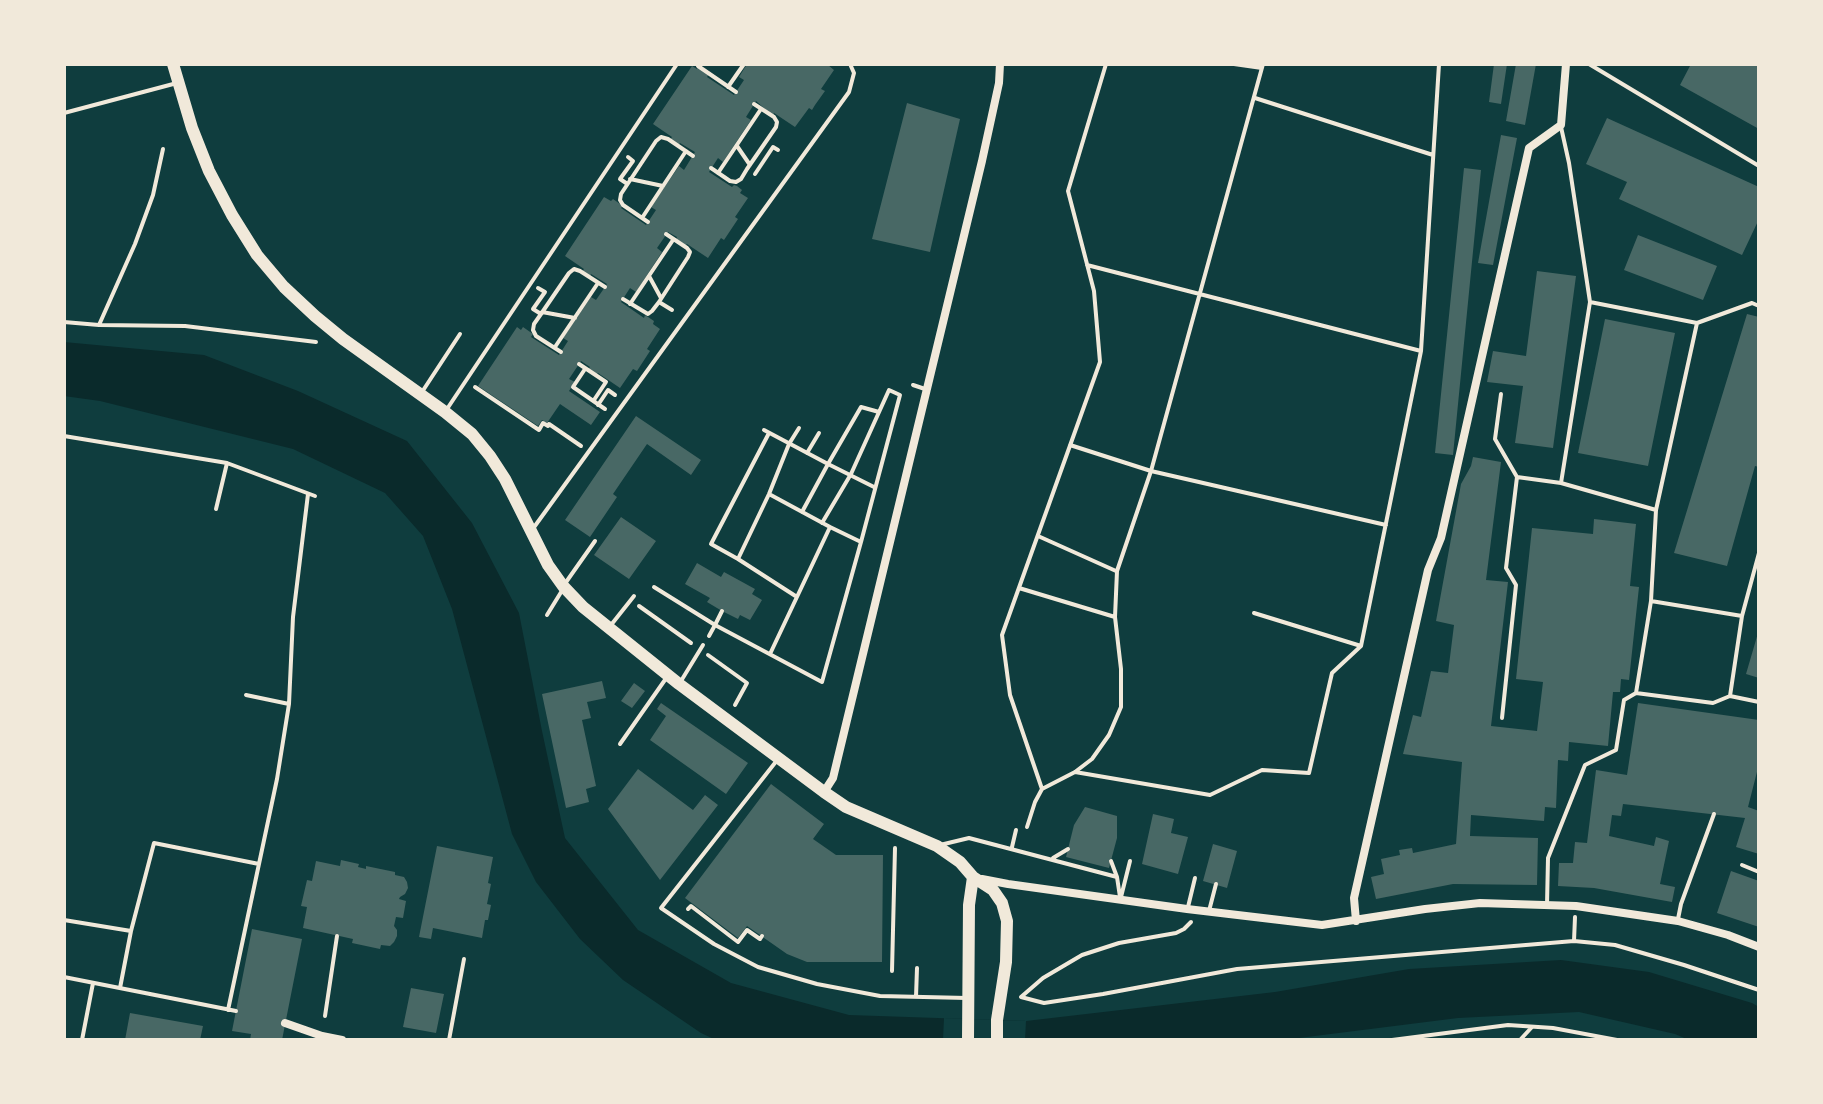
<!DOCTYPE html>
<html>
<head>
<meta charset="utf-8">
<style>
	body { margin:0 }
	#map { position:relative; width:1823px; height:1104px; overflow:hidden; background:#0f3d3e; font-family:"Exo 2",sans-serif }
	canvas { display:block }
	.frame { position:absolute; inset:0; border:66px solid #f1e9da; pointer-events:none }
</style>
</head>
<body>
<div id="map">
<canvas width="1823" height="1104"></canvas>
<div class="frame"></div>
</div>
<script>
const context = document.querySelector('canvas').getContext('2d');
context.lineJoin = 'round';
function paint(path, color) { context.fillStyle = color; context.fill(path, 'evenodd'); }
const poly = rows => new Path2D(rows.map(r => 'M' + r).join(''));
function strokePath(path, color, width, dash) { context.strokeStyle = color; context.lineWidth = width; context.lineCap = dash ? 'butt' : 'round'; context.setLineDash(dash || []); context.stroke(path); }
paint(poly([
	[64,342,204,355,298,391,407,441,472,523,519,613,542,731,565,838,638,930,731,983,849,1015,1026,1021,1275,992,1409,969,1561,960,1649,972,1752,1003,1759,1007,1759,1040,1689,1040,1675,1034,1579,1012,1458,1018,1283,1040,716,1040,701,1033,623,980,580,939,536,882,512,834,452,609,423,536,385,493,293,449,100,401,64,396]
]), '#0a2a2b');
paint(poly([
	[944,1018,1026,1021,1025,1040,943,1040]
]), '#0f3d3e');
paint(poly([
	[747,64,828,64,828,65,834,70,821,89,825,91,815,105,812,110,809,108,795,127,774,113,773,116,756,101,746,117,751,120,723,162,718,158,709,172,732,187,734,185,737,186,742,190,740,193,748,198,735,217,738,219,724,240,721,238,708,258,687,244,685,246,676,240,677,237,668,232,657,248,662,252,636,292,630,288,621,302,644,318,645,315,654,321,653,324,660,329,647,349,650,351,637,371,633,369,620,388,598,373,596,375,588,370,590,367,581,361,569,379,575,382,569,391,600,412,591,425,560,404,547,423,542,420,538,426,478,386,517,327,521,330,523,327,533,334,531,337,559,355,568,341,563,338,591,297,596,300,607,284,591,274,590,277,582,272,584,269,565,256,604,197,611,201,613,199,623,206,621,208,646,225,656,210,651,207,679,166,684,170,695,152,680,143,678,146,670,140,672,137,653,124,692,66,697,69,698,67,709,74,707,77,734,95,744,80,739,77],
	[1494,64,1507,64,1501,104,1489,102],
	[1516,64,1536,64,1525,125,1506,121],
	[1691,64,1759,64,1759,129,1680,85],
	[907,103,960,119,930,252,872,239],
	[1607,118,1759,187,1759,219,1742,255,1619,199,1627,182,1586,164],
	[1501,135,1517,138,1493,265,1478,263],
	[1464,168,1481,170,1453,455,1435,453],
	[1638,235,1717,266,1703,300,1624,270],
	[1537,271,1576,276,1553,448,1515,443,1523,386,1487,382,1493,351,1526,356],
	[1747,314,1759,317,1759,467,1755,466,1727,566,1674,553],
	[1605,319,1675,333,1648,466,1578,453],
	[636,416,701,460,691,475,647,444,613,494,617,497,590,537,565,520],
	[1473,457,1501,462,1486,580,1508,582,1491,726,1537,731,1543,682,1516,679,1532,528,1593,534,1594,519,1636,524,1630,586,1639,587,1629,680,1621,679,1620,692,1613,692,1608,746,1569,742,1568,761,1558,760,1556,808,1545,807,1544,821,1471,815,1470,836,1538,838,1537,885,1453,884,1376,899,1371,877,1384,874,1381,859,1400,855,1399,850,1412,848,1413,853,1456,844,1462,762,1403,754,1413,715,1421,717,1431,671,1448,673,1454,625,1436,621,1461,484,1471,466],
	[621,517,656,541,629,579,594,555],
	[697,563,721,577,724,572,755,589,752,594,762,600,750,620,740,615,738,619,722,611,707,602,710,598,685,584],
	[1758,633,1759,633,1759,678,1746,674],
	[602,681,606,698,587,702,591,718,582,720,596,786,586,789,589,802,566,808,542,694],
	[634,683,645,691,632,708,621,701],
	[661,703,748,763,726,794,650,740,666,716,657,709],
	[1638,703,1759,720,1759,764,1748,807,1759,811,1759,854,1736,847,1745,818,1623,804,1621,816,1612,815,1609,836,1654,846,1656,837,1669,841,1660,884,1675,887,1672,902,1594,888,1558,886,1559,863,1573,863,1575,842,1587,843,1596,770,1627,775],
	[638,769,693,810,705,795,718,805,660,880,608,809],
	[771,784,824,824,813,839,836,855,883,855,882,962,807,962,787,954,747,926,738,938,685,898],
	[1085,807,1117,816,1117,838,1109,868,1066,857,1074,825],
	[1153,814,1174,819,1171,833,1188,837,1178,874,1142,864],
	[1213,844,1237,851,1227,888,1203,881],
	[437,846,493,857,488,883,491,884,487,904,491,905,488,920,485,920,482,938,433,928,431,939,419,937],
	[341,860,359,864,358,867,366,869,366,866,395,872,395,875,404,877,407,882,408,888,405,894,400,897,399,899,406,901,403,918,396,917,394,926,397,930,397,936,394,942,390,946,381,945,380,949,352,943,353,939,303,928,307,907,301,906,307,880,312,881,316,861,340,866],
	[1731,871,1759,881,1759,927,1717,913],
	[252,929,302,939,282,1040,250,1040,251,1034,232,1031],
	[411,988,444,994,436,1033,403,1027],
	[130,1013,203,1026,200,1040,125,1040]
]), '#486865');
strokePath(poly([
	[699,64,698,66,736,92],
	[1234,64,1262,68],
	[728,87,744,64],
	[1255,98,1433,155],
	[737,146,750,165],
	[711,168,730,181,736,182,741,179,747,169,776,127,777,122,774,117,754,104],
	[718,173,761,109],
	[755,174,773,147,778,150],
	[630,179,663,186],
	[626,183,620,179,633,161,628,157],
	[642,218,686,151],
	[648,222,623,205,620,200,621,194,656,141,661,137,668,139,693,156],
	[649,276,661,298],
	[538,288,545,292,533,309,541,314],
	[623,299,648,314,652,311,659,302,688,257,690,252,687,248,666,234],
	[659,302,672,310],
	[630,304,673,240],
	[542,312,575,318],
	[64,322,99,325,185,326,316,342],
	[99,325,135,244,153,195,163,149],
	[555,347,598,283],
	[1421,351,1439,64],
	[561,352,536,336,533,330,534,324,541,314,569,273,574,269,580,271,605,287],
	[579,364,606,382,594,400],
	[585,369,573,387,605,409],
	[475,387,539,430,543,423,548,426,549,424,581,446],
	[598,405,608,390,615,395],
	[764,430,828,464,861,407,879,412],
	[64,436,227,463,315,496],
	[1070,445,1151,471,1386,525],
	[807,453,819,433],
	[769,494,830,527],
	[216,509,227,463],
	[802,512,828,464,874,487],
	[822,523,851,474,889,390,900,395,861,542],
	[1038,536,1116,571],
	[738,559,711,544,769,433],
	[654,587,715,625,709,636],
	[1019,588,1115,617],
	[797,597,738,559,769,494,789,444,799,428],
	[639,606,691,643],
	[722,611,715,625,822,682,861,542,830,527,770,654],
	[1254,613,1361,646],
	[708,655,747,683,735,705],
	[246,695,289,704],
	[1075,772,1210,795,1262,770,1309,773,1332,673,1361,646,1421,351,1087,265],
	[1042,789,1010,695,1002,635,1100,362,1094,291,1068,191,1106,64],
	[1027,827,1035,802,1042,789,1075,772,1092,759,1109,735,1121,707,1121,669,1115,617,1117,571,1151,471,1263,64],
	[688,909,691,906,738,942,747,930,760,939,762,936],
	[64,920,131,931],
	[1574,941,1615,945,1684,965,1759,990],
	[892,971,895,848],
	[64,977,236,1011],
	[120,988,131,931,154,843,259,864],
	[1021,997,1044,1003,1103,994,1237,969,1574,941,1575,917],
	[1021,997,1043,978,1082,955,1119,943,1176,933,1184,929,1191,922],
	[228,1010,277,779,289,704,293,617,308,494],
	[325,1016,337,936],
	[82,1040,93,983],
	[1392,1040,1508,1025,1553,1028,1617,1040],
	[1520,1040,1532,1027]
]), '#f1e9da', 4);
strokePath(poly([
	[1589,64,1759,166],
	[64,113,177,83],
	[1590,302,1697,323,1752,303,1759,306],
	[913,385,925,389],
	[422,392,460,334],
	[1501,394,1495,439,1517,477,1506,568,1516,585,1502,718],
	[445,412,677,64],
	[1517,477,1561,483,1656,510,1651,601,1636,693],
	[1561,483,1590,302,1569,163,1561,127],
	[1656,510,1697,323],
	[532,530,849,92,854,73,850,64],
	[564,585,595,541],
	[1651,601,1742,616,1759,553],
	[547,615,563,589],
	[611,625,634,596],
	[681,681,703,645],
	[1730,696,1742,616],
	[620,744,667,677],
	[778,759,661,908,714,944,758,967,817,984,880,996,967,998],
	[940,845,969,838,1117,877,1120,897],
	[1012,847,1016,830],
	[1053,858,1068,849],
	[1111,861,1117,877],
	[1742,865,1759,872],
	[1121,897,1130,861],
	[1547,905,1548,858,1585,765,1616,750,1624,700,1636,693,1713,703,1730,696,1759,702],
	[1188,907,1195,878],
	[1209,911,1216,884],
	[1678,919,1681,904,1714,814],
	[916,997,917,968],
	[449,1040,464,959]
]), '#f1e9da', 4);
strokePath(poly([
	[824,792,833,778,982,161,999,83,1000,64],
	[982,879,1008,884,1187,909,1322,925,1425,909,1480,903,1576,906,1678,921,1728,935,1759,947],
	[1356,921,1354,898,1428,570,1441,538,1529,148,1561,125,1566,64],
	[285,1023,322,1036,342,1040]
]), '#f1e9da', 8);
strokePath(poly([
	[173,64,192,128,209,171,232,215,257,255,284,287,315,316,343,339,445,412,472,434,490,456,505,479,548,565,563,586,583,607,679,684,824,792,846,807,937,846,960,862,973,877,993,890,1002,903,1007,921,1006,962,997,1020,997,1040],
	[968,1040,969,905,973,877]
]), '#f1e9da', 12);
</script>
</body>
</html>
